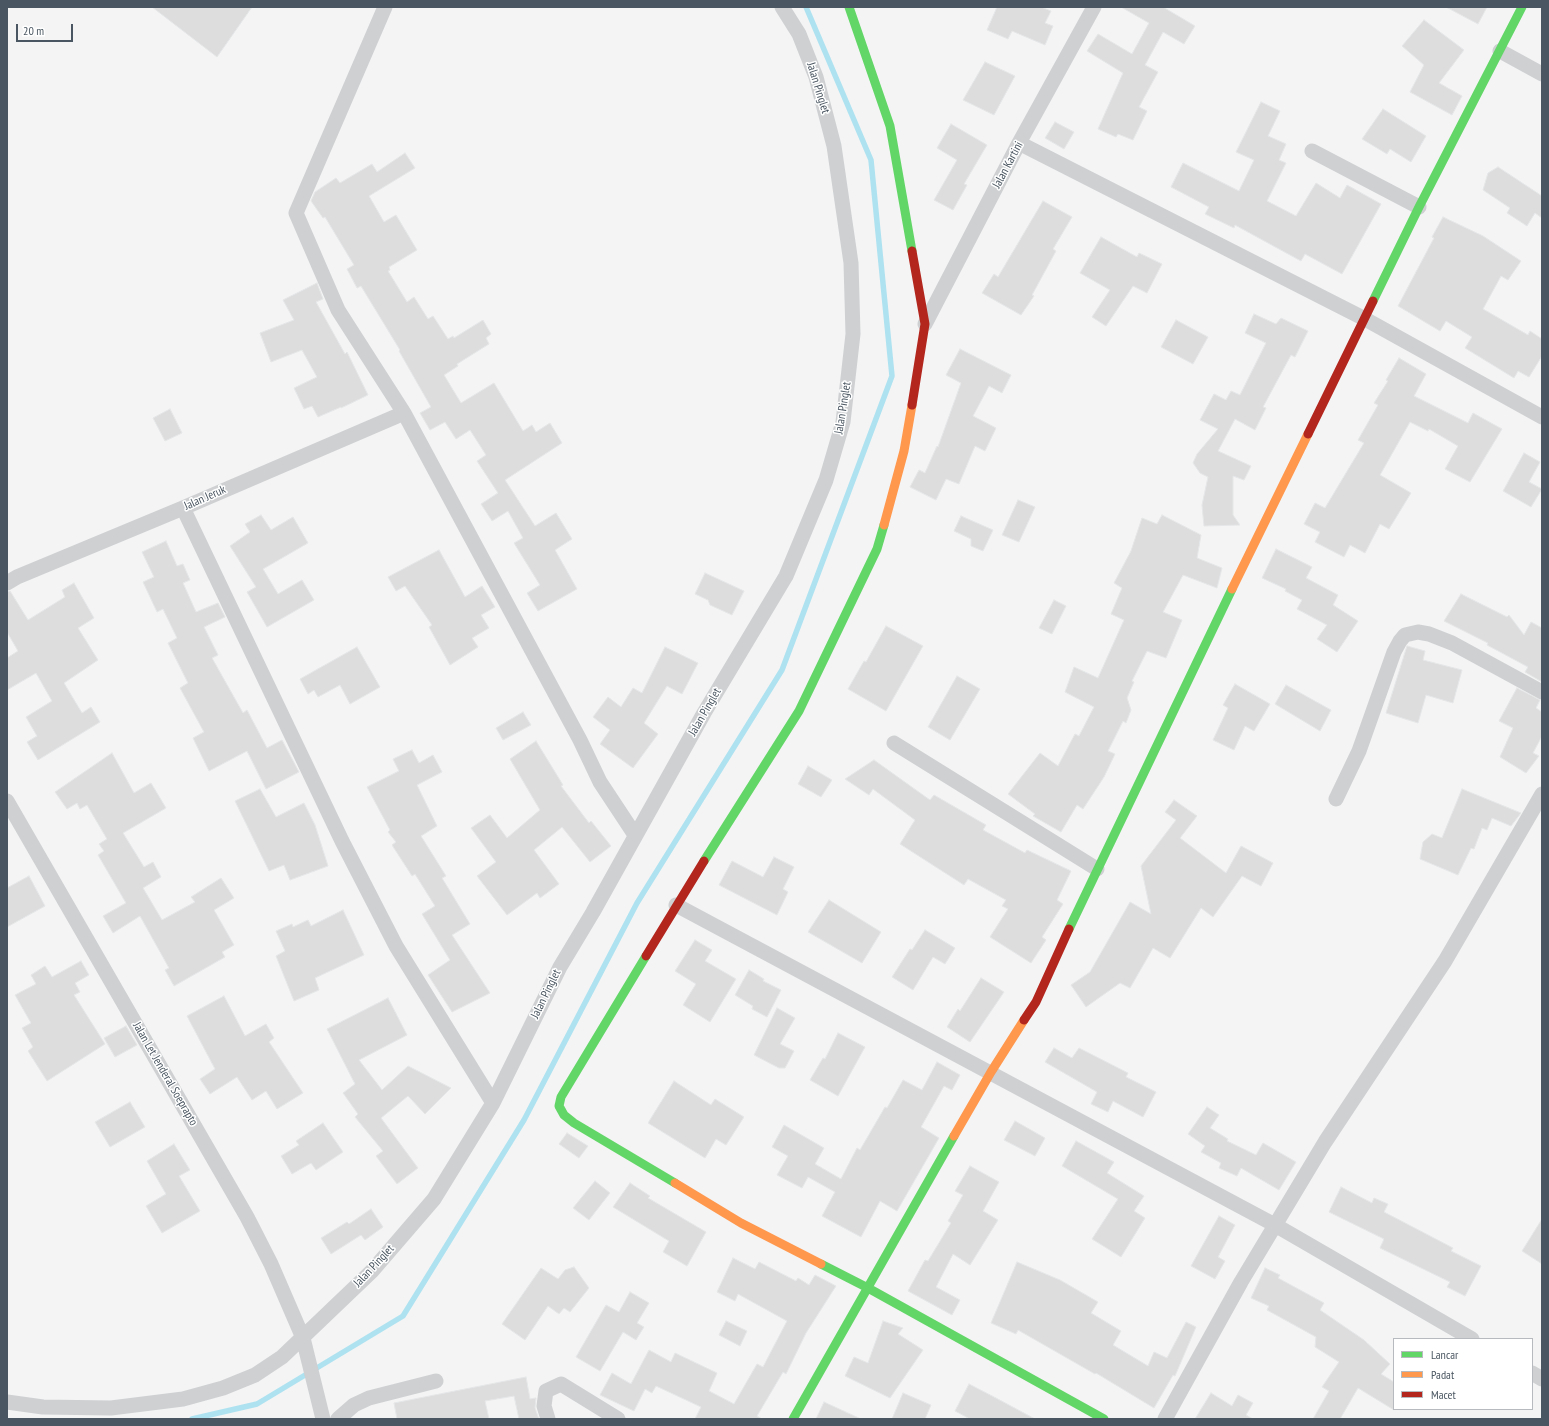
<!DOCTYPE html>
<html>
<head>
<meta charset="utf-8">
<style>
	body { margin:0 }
	#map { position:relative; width:1549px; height:1426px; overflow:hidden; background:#f4f4f4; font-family:"PT Sans Narrow",sans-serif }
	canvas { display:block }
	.frame { position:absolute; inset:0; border:8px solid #4a5661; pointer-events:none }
	.legend { position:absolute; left:1393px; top:1338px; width:140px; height:72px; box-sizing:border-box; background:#fff; border:1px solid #b7bbc0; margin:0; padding:5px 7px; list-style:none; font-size:12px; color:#4a5661 }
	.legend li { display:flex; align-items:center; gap:8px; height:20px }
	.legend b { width:20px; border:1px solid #b7bbc0 }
	.scale { position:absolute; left:16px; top:24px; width:57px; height:18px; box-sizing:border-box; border:2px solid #4a5661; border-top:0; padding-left:5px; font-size:12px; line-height:14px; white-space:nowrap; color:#4a5661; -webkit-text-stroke:3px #fff; paint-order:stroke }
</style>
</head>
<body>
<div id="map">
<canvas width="1549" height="1426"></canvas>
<div class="frame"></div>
<ul class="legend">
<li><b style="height:5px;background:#63d668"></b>Lancar</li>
<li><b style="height:5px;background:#ff974d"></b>Padat</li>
<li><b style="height:5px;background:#b3261e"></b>Macet</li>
</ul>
<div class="scale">20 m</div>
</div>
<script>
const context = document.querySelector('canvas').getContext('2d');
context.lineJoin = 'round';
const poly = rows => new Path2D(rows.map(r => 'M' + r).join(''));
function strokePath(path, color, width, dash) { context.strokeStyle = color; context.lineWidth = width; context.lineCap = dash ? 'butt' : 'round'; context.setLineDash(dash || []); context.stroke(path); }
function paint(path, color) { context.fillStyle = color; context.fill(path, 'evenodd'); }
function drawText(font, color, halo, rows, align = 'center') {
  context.font = font + ' "PT Sans Narrow",sans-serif'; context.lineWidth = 3; context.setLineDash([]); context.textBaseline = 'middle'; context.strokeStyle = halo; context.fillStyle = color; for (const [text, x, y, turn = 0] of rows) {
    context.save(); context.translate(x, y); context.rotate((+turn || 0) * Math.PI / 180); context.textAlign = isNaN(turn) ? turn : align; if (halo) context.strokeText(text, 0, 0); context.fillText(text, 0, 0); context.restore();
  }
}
strokePath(poly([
	[192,1419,257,1404,403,1316,524,1120,637,903,782,670,892,376,871,160,806,7]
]), '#aee2f0', 5.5);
const building = poly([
	[152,7,252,7,217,57,152,7],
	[997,7,1041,7,1051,11,1045,23,1053,26,1045,45,1012,31,1008,39,987,30,997,7],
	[1121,7,1163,7,1195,26,1184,44,1163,32,1145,65,1158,72,1139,107,1147,111,1133,140,1118,134,1116,137,1098,129,1123,73,1087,51,1098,34,1132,54,1149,23,1121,7],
	[1446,7,1487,7,1478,24,1446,7],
	[1424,20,1464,50,1439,83,1462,96,1452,115,1410,92,1424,65,1402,46,1424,20],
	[985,62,1015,76,994,115,963,100,985,62],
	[1261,102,1280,111,1268,136,1286,144,1279,160,1286,163,1267,201,1296,216,1316,183,1340,198,1347,185,1381,204,1342,274,1305,254,1301,261,1235,225,1234,228,1205,214,1209,207,1171,187,1183,163,1239,191,1254,160,1236,152,1261,102],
	[1383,109,1426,136,1411,162,1390,149,1387,154,1362,139,1383,109],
	[1055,122,1074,132,1064,149,1045,138,1055,122],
	[951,124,987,145,964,184,967,185,953,210,934,200,957,160,937,148,951,124],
	[405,153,415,168,369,196,384,222,396,215,417,250,389,267,390,270,388,271,407,302,414,297,428,319,433,316,448,339,453,336,454,338,483,320,491,334,486,338,489,344,457,364,458,366,444,375,461,403,494,383,523,431,532,425,536,432,550,423,562,443,505,480,535,526,556,513,572,539,555,550,577,589,538,611,527,593,540,585,514,543,523,538,508,511,492,521,481,504,498,493,477,461,486,455,470,430,456,439,445,422,430,430,420,413,431,407,399,351,400,350,361,286,357,288,347,269,354,265,325,217,323,218,311,201,315,192,336,178,340,183,372,164,377,172,405,153],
	[1498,167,1542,196,1542,218,1535,213,1527,226,1507,213,1510,208,1483,190,1488,173,1498,167],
	[1043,201,1072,217,1053,249,1056,251,1032,295,1034,296,1021,315,982,293,994,274,998,277,1043,201],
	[1443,217,1483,236,1521,261,1508,280,1501,276,1483,309,1528,335,1530,331,1542,339,1542,356,1529,377,1518,371,1514,378,1465,348,1472,337,1446,321,1440,331,1398,306,1434,238,1432,237,1443,217],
	[1101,237,1137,257,1139,253,1162,264,1147,293,1133,286,1106,326,1092,317,1110,290,1080,273,1101,237],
	[317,283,323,299,316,302,345,354,347,352,368,395,341,408,341,407,318,417,312,406,304,409,294,388,317,377,302,350,271,362,260,333,294,320,283,300,317,283],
	[1254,314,1276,324,1281,318,1308,331,1295,357,1291,355,1263,407,1266,408,1255,430,1235,419,1218,451,1251,466,1244,480,1233,476,1233,515,1240,525,1204,526,1202,505,1208,477,1200,473,1193,463,1197,454,1218,429,1200,420,1214,394,1226,400,1231,391,1240,395,1266,343,1245,333,1254,314],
	[1176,320,1208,337,1193,364,1161,347,1176,320],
	[960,349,1011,375,1002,393,989,386,973,416,996,428,985,451,975,446,959,484,946,479,936,500,910,487,919,470,925,473,937,446,938,447,961,383,946,375,960,349],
	[1399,358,1426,374,1414,396,1468,423,1473,413,1502,429,1470,482,1445,469,1458,446,1429,429,1428,431,1410,422,1380,475,1411,493,1389,529,1380,524,1365,553,1350,545,1344,557,1315,542,1320,532,1304,524,1315,503,1325,508,1364,443,1358,440,1378,405,1374,403,1388,381,1386,380,1399,358],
	[170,409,182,433,165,441,153,418,170,409],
	[1524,453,1540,462,1529,482,1542,489,1531,507,1503,491,1524,453],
	[1018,500,1035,507,1019,542,1002,535,1018,500],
	[261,515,271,530,293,517,308,543,263,569,278,594,302,580,314,600,267,627,247,592,256,587,230,546,250,532,245,524,261,515],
	[1162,515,1201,535,1197,558,1222,568,1217,588,1183,575,1163,612,1182,620,1166,658,1147,651,1132,681,1134,682,1127,698,1131,710,1126,723,1123,721,1108,751,1115,754,1104,777,1083,809,1077,805,1061,832,1033,816,1035,814,1008,794,1040,753,1058,766,1075,734,1079,736,1094,707,1065,692,1074,667,1098,678,1124,620,1111,614,1122,588,1114,583,1131,551,1142,518,1157,524,1162,515],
	[961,516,993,530,983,551,971,546,971,539,954,531,961,516],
	[166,541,177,566,183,564,190,580,183,583,196,612,218,603,225,617,204,627,218,655,212,658,243,713,247,710,267,748,282,740,299,772,266,789,247,751,209,771,193,738,204,732,180,688,188,683,168,643,177,638,163,609,157,612,143,582,154,577,142,552,166,541],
	[1276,549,1312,567,1306,578,1338,595,1333,605,1358,621,1337,652,1317,639,1327,625,1297,609,1302,600,1285,591,1286,589,1262,578,1276,549],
	[439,550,465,597,482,586,495,607,481,615,489,628,472,638,478,647,450,665,429,627,432,625,405,586,396,591,388,577,439,550],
	[705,573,744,591,732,615,710,605,708,600,695,594,705,573],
	[74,583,94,618,78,628,98,660,64,683,82,713,91,707,100,722,38,760,27,742,37,736,26,717,52,701,36,673,7,690,7,658,18,651,7,632,7,592,10,591,28,620,65,597,62,590,74,583],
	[1461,594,1507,617,1509,615,1524,635,1531,622,1542,628,1542,682,1525,672,1528,667,1487,645,1488,643,1444,621,1461,594],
	[1054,600,1066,606,1052,634,1039,628,1054,600],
	[886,626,923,646,886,711,848,689,864,661,866,662,886,626],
	[1407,646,1425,651,1423,660,1462,670,1453,703,1426,695,1418,723,1386,713,1407,646],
	[357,647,380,687,350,704,340,685,318,697,314,690,308,694,300,679,357,647],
	[665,647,698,663,682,694,667,686,644,723,658,734,633,768,600,744,610,730,593,717,608,697,621,707,633,688,642,693,665,647],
	[957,676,980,689,950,740,928,727,957,676],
	[1235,684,1270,704,1254,731,1245,726,1234,750,1213,740,1228,708,1223,705,1235,684],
	[1286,685,1331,710,1320,731,1275,704,1286,685],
	[1517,688,1540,700,1536,708,1542,712,1542,736,1533,753,1539,756,1526,773,1500,757,1513,728,1499,721,1517,688],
	[523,712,531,725,503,740,496,728,523,712],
	[536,741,563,785,561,786,589,823,591,821,611,846,590,862,562,827,534,850,559,884,540,898,537,893,507,915,477,876,496,862,471,828,490,815,507,838,540,810,510,759,536,741],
	[412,750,419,763,433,755,442,772,417,785,437,826,421,836,446,876,442,878,470,924,452,935,490,993,452,1012,428,975,450,960,422,914,435,906,415,874,412,876,392,845,396,842,388,832,390,830,367,787,399,771,393,759,412,750],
	[112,753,134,793,151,783,166,808,123,833,144,867,153,862,161,877,143,888,162,920,195,902,191,897,221,878,234,898,214,910,234,945,222,952,225,957,174,986,165,970,169,968,140,916,113,933,103,916,126,903,98,855,104,851,99,844,107,839,87,805,80,809,77,803,67,809,55,792,112,753],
	[874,760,930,800,934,795,986,825,983,830,1025,853,1027,850,1071,871,1057,900,1063,904,1042,937,1046,940,1031,963,990,937,1008,909,1002,906,1006,900,968,879,964,885,900,844,915,820,873,789,869,795,845,779,874,760],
	[808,766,832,780,821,797,798,784,808,766],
	[260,789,276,817,304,803,315,825,328,866,290,880,284,865,269,871,235,801,260,789],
	[1462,789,1521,813,1511,826,1492,818,1487,830,1482,828,1474,849,1471,848,1458,875,1420,859,1423,842,1432,834,1442,838,1462,789],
	[1174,800,1197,816,1180,838,1226,873,1241,846,1273,863,1261,886,1242,876,1213,917,1201,908,1170,958,1153,948,1130,988,1120,983,1086,1007,1071,985,1090,972,1130,902,1151,914,1141,866,1176,820,1165,812,1174,800],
	[774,857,794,867,783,889,788,892,777,915,719,885,732,861,763,877,774,857],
	[29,876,45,906,7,927,7,888,29,876],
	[829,900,881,932,862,963,808,932,829,900],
	[343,910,364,955,315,978,319,990,294,1001,276,956,285,951,276,931,292,924,293,927,308,920,311,926,343,910],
	[925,930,955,948,945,964,933,957,913,990,892,977,910,949,912,950,925,930],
	[695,940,712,950,705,961,736,979,710,1022,683,1005,696,984,675,971,695,940],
	[81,961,89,975,75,983,80,992,74,995,105,1044,47,1081,28,1051,33,1047,22,1028,31,1023,15,995,36,984,31,975,45,966,52,977,81,961],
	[749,970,764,979,763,981,781,990,767,1017,752,1009,753,1006,735,995,749,970],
	[981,978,1004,992,970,1042,947,1027,958,1009,960,1011,981,978],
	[224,996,245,1036,266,1024,274,1038,269,1042,303,1093,277,1109,266,1091,252,1100,237,1077,210,1094,200,1079,215,1069,187,1016,224,996],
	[388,998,407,1035,359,1060,382,1090,408,1066,451,1088,425,1114,408,1096,381,1118,418,1168,397,1184,376,1156,383,1151,355,1117,358,1114,343,1093,355,1084,327,1029,388,998],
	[777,1008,795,1018,780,1044,794,1051,785,1068,779,1068,754,1055,777,1008],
	[126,1026,137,1045,115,1057,104,1038,126,1026],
	[838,1033,865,1047,838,1096,810,1080,823,1058,825,1059,838,1033],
	[1054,1048,1072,1058,1079,1048,1128,1073,1126,1077,1156,1092,1143,1117,1113,1101,1108,1112,1091,1104,1097,1092,1045,1062,1054,1048],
	[937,1062,960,1075,952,1090,944,1086,921,1127,939,1138,897,1211,880,1201,861,1237,822,1216,835,1192,808,1177,802,1188,777,1175,788,1156,772,1147,784,1125,824,1148,815,1164,841,1179,857,1148,860,1150,885,1107,887,1108,903,1080,922,1090,937,1062],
	[674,1081,711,1105,715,1099,744,1117,726,1145,716,1139,705,1158,648,1123,674,1081],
	[130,1102,145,1127,110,1147,95,1122,130,1102],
	[1207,1107,1219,1115,1210,1128,1228,1139,1227,1141,1256,1155,1263,1143,1296,1162,1279,1190,1241,1168,1237,1176,1219,1168,1221,1163,1201,1152,1205,1146,1188,1134,1207,1107],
	[1015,1121,1045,1138,1035,1156,1004,1140,1015,1121],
	[323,1123,343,1152,316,1170,311,1163,292,1174,281,1156,299,1145,296,1141,323,1123],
	[567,1133,588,1146,579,1158,559,1144,567,1133],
	[1076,1141,1114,1162,1107,1173,1144,1196,1134,1211,1145,1218,1121,1257,1092,1239,1118,1199,1062,1166,1076,1141],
	[174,1144,190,1170,179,1176,200,1211,162,1233,146,1206,166,1194,147,1161,174,1144],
	[970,1166,999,1182,983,1211,998,1220,970,1265,953,1254,936,1287,960,1300,952,1315,908,1291,925,1260,928,1261,951,1223,948,1221,963,1195,955,1191,970,1166],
	[595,1181,610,1193,589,1220,573,1208,595,1181],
	[630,1183,650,1196,648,1198,706,1232,687,1266,663,1252,669,1241,613,1207,630,1183],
	[1341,1187,1372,1203,1374,1198,1388,1204,1384,1212,1453,1248,1451,1251,1481,1266,1465,1296,1447,1287,1450,1282,1380,1248,1384,1239,1329,1212,1341,1187],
	[371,1209,383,1227,365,1240,361,1235,331,1254,321,1238,347,1222,349,1224,371,1209],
	[1219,1216,1235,1225,1218,1257,1225,1261,1215,1279,1191,1266,1219,1216],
	[1542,1219,1542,1264,1522,1251,1542,1219],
	[733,1258,755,1269,759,1262,796,1281,798,1278,809,1285,815,1275,836,1286,806,1333,786,1374,783,1372,757,1416,762,1419,695,1419,701,1407,656,1386,652,1393,645,1389,634,1411,600,1395,612,1373,631,1384,649,1350,671,1362,675,1353,717,1373,709,1391,734,1404,757,1364,763,1367,787,1321,738,1294,735,1301,717,1292,733,1258],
	[1017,1262,1060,1280,1098,1302,1091,1313,1121,1331,1113,1345,1148,1366,1154,1352,1167,1358,1186,1322,1196,1327,1175,1376,1173,1375,1154,1408,1096,1373,1095,1374,1018,1330,1016,1334,991,1323,1017,1262],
	[574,1267,589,1288,570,1312,564,1308,559,1314,548,1306,525,1340,502,1324,541,1268,558,1279,565,1270,574,1267],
	[1265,1268,1280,1275,1278,1278,1324,1303,1320,1310,1364,1340,1390,1364,1381,1374,1394,1382,1394,1410,1358,1388,1340,1419,1313,1419,1329,1391,1322,1387,1339,1362,1315,1347,1316,1337,1267,1310,1269,1306,1251,1298,1265,1268],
	[630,1292,649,1303,637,1323,644,1327,636,1340,623,1332,600,1371,576,1357,606,1305,619,1312,630,1292],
	[726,1321,747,1331,740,1346,719,1335,726,1321],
	[883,1321,903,1328,898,1334,923,1350,890,1398,845,1376,854,1357,868,1363,883,1321],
	[526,1377,530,1399,536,1398,535,1408,539,1419,519,1419,514,1396,485,1401,489,1419,397,1419,394,1403,526,1377],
	[969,1384,996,1398,1035,1419,970,1419,955,1411,969,1384],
	[903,1393,931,1405,925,1419,892,1419,903,1393],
	[1211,1393,1232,1406,1238,1395,1253,1403,1246,1415,1253,1419,1195,1419,1211,1393],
	[824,1402,861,1419,816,1419,824,1402]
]);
paint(building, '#ddddde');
strokePath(building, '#e5e6e7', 1);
strokePath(poly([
	[385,7,296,213,338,310,404,413,580,740,600,782,635,835],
	[1500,51,1542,74],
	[1019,143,1365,319,1542,417],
	[1312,151,1419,207],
	[925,324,1019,143,1094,7],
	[183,508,342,841,396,946,493,1103],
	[7,583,17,577,183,508,404,413],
	[894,743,1097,869],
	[1336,799,1359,751,1394,652,1400,641,1405,635,1418,632,1429,634,1452,643,1542,692],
	[7,801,247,1217,271,1264,303,1338,323,1419],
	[676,905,1275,1225,1472,1339],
	[1532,1373,1542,1379],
	[7,1402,43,1407,111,1408,183,1399,223,1388,255,1375,282,1357,372,1271,434,1199,493,1103,560,967,593,912,704,713,786,576,826,480,843,422,853,334,851,263,834,146,816,77,799,34,782,7],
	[338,1419,354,1405,369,1398,436,1381],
	[548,1419,544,1406,546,1391,561,1384,618,1419],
	[1165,1419,1241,1282,1325,1142,1445,961,1542,794]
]), '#ced0d2', 15);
strokePath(poly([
	[849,7,890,126,912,251],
	[1373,301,1419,207,1522,7],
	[704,861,799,711,877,549,884,525],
	[1069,929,1232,589],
	[646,956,561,1097,559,1106,564,1115,574,1123,675,1183],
	[821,1264,868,1288,1104,1419],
	[793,1419,954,1136]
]), '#63d668', 9);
strokePath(poly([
	[884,525,904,451,912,405],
	[1232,589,1308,434],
	[954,1136,991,1072,1024,1020],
	[675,1183,741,1223,821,1264]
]), '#ff974d', 9);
strokePath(poly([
	[912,405,925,324,912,251],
	[1308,434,1373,301],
	[646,956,704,861],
	[1024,1020,1036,1002,1069,929]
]), '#b3261e', 9);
drawText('12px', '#4a5661', '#fff', [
	["Jalan Pinglet",818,88,73],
	["Jalan Kartini",1008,165,-62],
	["Jalan Pinglet",843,408,-81],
	["Jalan Jeruk",205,498,-24],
	["Jalan Pinglet",705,712,-60],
	["Jalan Pinglet",546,994,-64],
	["Jalan Let Jenderal Soeprapto",165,1074,60],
	["Jalan Pinglet",374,1266,-47]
]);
</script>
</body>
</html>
